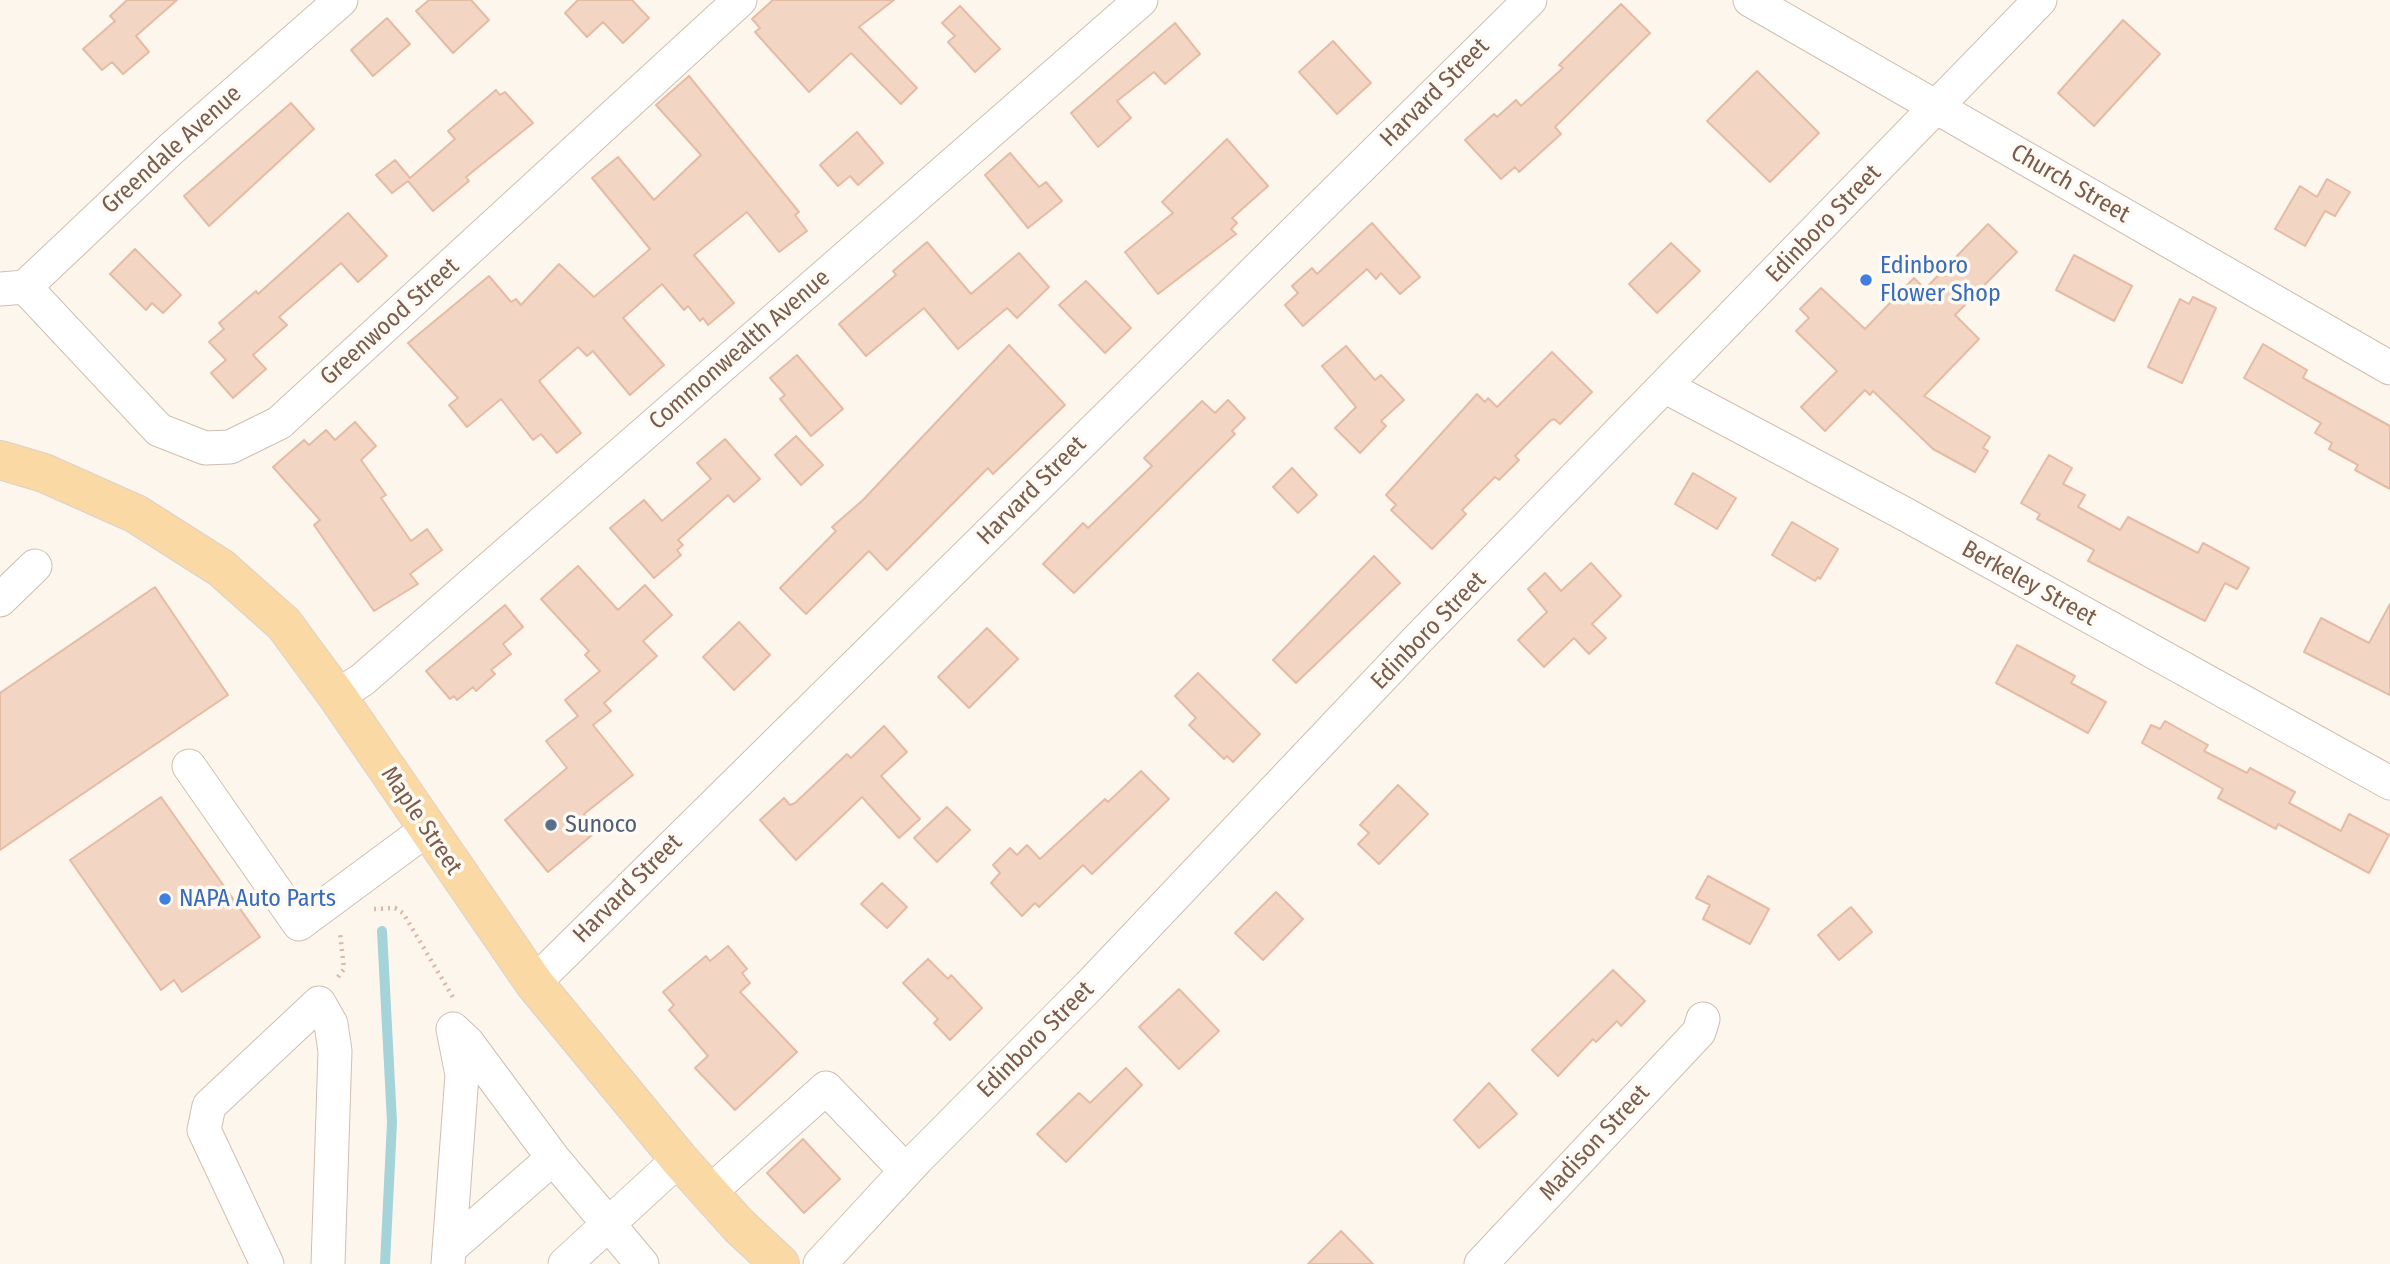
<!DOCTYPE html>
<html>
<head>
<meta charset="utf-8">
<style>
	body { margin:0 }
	canvas { display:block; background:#fdf6ec }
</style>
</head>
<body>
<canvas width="2390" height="1264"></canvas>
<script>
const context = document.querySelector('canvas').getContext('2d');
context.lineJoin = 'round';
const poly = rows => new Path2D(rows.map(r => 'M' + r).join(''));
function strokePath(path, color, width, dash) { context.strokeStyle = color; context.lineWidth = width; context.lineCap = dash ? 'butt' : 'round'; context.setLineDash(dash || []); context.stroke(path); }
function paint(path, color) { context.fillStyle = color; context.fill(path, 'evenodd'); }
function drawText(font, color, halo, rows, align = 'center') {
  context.font = font + ' "Fira Sans Condensed",sans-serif'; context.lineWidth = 7; context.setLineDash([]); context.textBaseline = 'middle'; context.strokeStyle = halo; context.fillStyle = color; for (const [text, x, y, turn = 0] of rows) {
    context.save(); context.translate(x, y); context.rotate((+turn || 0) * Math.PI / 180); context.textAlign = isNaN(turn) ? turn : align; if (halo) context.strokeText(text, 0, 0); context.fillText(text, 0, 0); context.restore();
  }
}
strokePath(poly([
	[382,931,392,1122,385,1264]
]), '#a5d3da', 10);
const building = poly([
	[127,0,177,0,136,36,149,52,123,74,112,62,102,70,83,49,115,21,110,16,127,0],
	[429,0,471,0,489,20,453,53,416,11,429,0],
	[578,0,632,0,649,18,623,43,603,22,587,37,565,13,578,0],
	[773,0,894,0,859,27,917,88,901,104,851,53,809,92,755,32,760,28,752,19,773,0],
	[1621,4,1650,33,1555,127,1561,134,1519,172,1515,167,1501,179,1465,140,1494,114,1497,117,1516,100,1521,106,1563,68,1559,65,1621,4],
	[960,6,1000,49,975,72,948,42,955,36,942,23,960,6],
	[387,18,410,44,373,76,351,50,387,18],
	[2123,20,2160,54,2094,126,2058,93,2123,20],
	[1175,23,1200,54,1165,84,1154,72,1117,101,1131,118,1098,147,1071,113,1175,23],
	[1333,41,1371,83,1337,114,1299,72,1333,41],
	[1757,71,1819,133,1770,182,1707,121,1757,71],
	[689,76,799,212,795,215,807,231,779,252,747,212,694,255,734,303,708,325,703,318,700,321,688,306,684,310,662,284,623,318,664,365,630,395,593,351,587,356,578,347,539,381,581,433,557,453,541,434,533,440,501,399,467,427,449,405,458,398,408,343,489,276,511,302,516,299,521,305,559,264,594,297,650,249,592,178,618,157,654,200,701,155,656,105,689,76],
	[496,90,500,95,505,92,533,123,466,177,469,181,433,211,408,181,392,193,376,175,395,160,410,178,455,139,448,131,496,90],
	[291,103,314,129,209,226,184,196,291,103],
	[857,132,883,163,858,185,850,176,838,186,820,165,857,132],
	[1227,139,1268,186,1232,218,1237,223,1231,229,1236,234,1158,294,1125,252,1173,213,1162,202,1227,139],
	[1010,153,1039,187,1046,182,1062,201,1028,228,985,175,1010,153],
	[2327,179,2350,192,2335,216,2325,211,2305,246,2275,229,2300,186,2317,197,2327,179],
	[348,213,387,256,358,282,341,263,279,317,287,325,253,355,266,369,233,398,211,373,226,360,209,342,224,329,219,323,256,291,258,294,348,213],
	[1372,223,1420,277,1400,294,1381,273,1376,279,1367,269,1303,326,1285,305,1298,293,1292,286,1312,268,1317,274,1372,223],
	[1988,224,2017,252,1955,315,1979,339,1924,396,1990,437,1983,448,1988,451,1975,472,1933,449,1873,391,1870,395,1865,390,1825,431,1801,407,1837,371,1796,331,1809,318,1800,309,1821,288,1865,329,1914,278,1925,289,1988,224],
	[927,242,971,294,1019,253,1049,287,1017,318,1007,308,958,349,924,308,866,356,839,324,896,275,893,271,927,242],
	[1671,243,1700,271,1657,313,1629,284,1671,243],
	[135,249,181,295,163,313,152,303,146,310,110,274,135,249],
	[2074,255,2132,286,2114,321,2056,290,2074,255],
	[1086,281,1131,328,1105,353,1059,305,1086,281],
	[2193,297,2216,308,2182,383,2148,367,2180,299,2189,304,2193,297],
	[2263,344,2307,370,2303,378,2390,426,2390,489,2355,470,2358,465,2329,449,2332,443,2315,433,2321,423,2244,378,2263,344],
	[1009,345,1065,405,993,474,988,468,887,570,869,551,806,614,780,588,836,531,832,527,863,500,1009,345],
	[1346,346,1375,380,1381,375,1404,400,1381,421,1386,426,1360,453,1335,428,1356,407,1322,366,1346,346],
	[1552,352,1592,392,1560,424,1554,419,1550,421,1515,456,1519,460,1499,480,1495,477,1462,510,1466,514,1432,549,1391,510,1396,505,1386,495,1477,394,1485,402,1488,398,1497,407,1552,352],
	[797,355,843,409,811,436,780,399,785,395,770,378,797,355],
	[1228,400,1245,418,1232,431,1235,434,1074,593,1043,564,1083,523,1088,528,1152,466,1144,458,1202,401,1215,413,1228,400],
	[355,422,376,446,361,460,386,495,381,498,411,541,427,529,442,550,410,574,418,584,374,611,314,525,320,520,273,467,304,440,309,445,326,430,335,440,355,422],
	[796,436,823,465,801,485,775,455,796,436],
	[725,439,760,479,734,502,728,495,678,540,683,545,677,550,681,555,654,578,610,528,644,500,662,521,711,479,697,463,725,439],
	[2049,455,2072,468,2063,484,2085,495,2078,507,2120,530,2128,517,2198,553,2203,543,2249,568,2237,589,2225,583,2205,621,2088,561,2094,550,2037,519,2040,514,2021,503,2049,455],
	[1292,468,1317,495,1298,513,1273,487,1292,468],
	[1693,473,1736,498,1717,529,1675,504,1693,473],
	[1792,522,1838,549,1820,579,1818,577,1815,581,1772,555,1792,522],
	[1374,556,1400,583,1296,683,1273,660,1374,556],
	[1591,563,1621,596,1592,624,1606,638,1589,654,1574,638,1544,667,1518,640,1547,612,1528,589,1545,573,1561,591,1591,563],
	[578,566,618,610,645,585,672,615,643,641,657,656,604,703,611,711,593,725,633,775,584,814,598,830,548,872,505,820,567,768,546,741,578,716,565,700,600,671,585,655,589,651,541,599,578,566],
	[155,587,228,695,0,850,0,693,155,587],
	[2390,604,2390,695,2304,652,2321,618,2369,643,2390,604],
	[505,605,523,627,503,644,511,654,491,670,495,674,476,691,473,687,457,700,454,696,450,699,426,671,505,605],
	[739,622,770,655,734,690,703,657,739,622],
	[987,628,1018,659,969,708,938,677,987,628],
	[2017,645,2075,676,2071,683,2106,702,2088,733,1996,683,2017,645],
	[1198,673,1260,734,1233,762,1227,756,1224,759,1189,725,1196,718,1175,696,1198,673],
	[2165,721,2208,745,2204,751,2247,773,2250,768,2295,792,2289,803,2341,831,2349,814,2389,835,2369,873,2278,824,2276,829,2218,798,2223,789,2142,743,2151,725,2160,729,2165,721],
	[884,726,907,752,881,776,920,819,899,838,862,797,796,860,760,820,784,798,790,805,795,803,847,754,851,758,884,726],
	[1141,771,1169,799,1092,874,1083,865,1039,907,1035,903,1022,916,991,883,1000,873,993,865,1010,848,1017,855,1027,845,1040,859,1105,799,1108,802,1141,771],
	[1398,785,1428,814,1379,864,1358,844,1369,833,1360,825,1398,785],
	[161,797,260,937,182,992,174,980,161,990,70,860,161,797],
	[947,807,970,830,937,862,914,838,947,807],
	[1708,876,1769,909,1750,944,1703,919,1710,905,1696,898,1708,876],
	[882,883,907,907,887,928,861,904,882,883],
	[1276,892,1303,919,1263,960,1235,933,1276,892],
	[1851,907,1872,932,1839,960,1818,935,1851,907],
	[728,946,747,969,742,973,750,983,740,992,797,1052,735,1110,695,1068,708,1056,669,1010,674,1005,663,992,706,956,710,961,728,946],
	[928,959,948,979,951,975,982,1008,950,1040,934,1023,938,1019,903,983,928,959],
	[1613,970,1645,1001,1621,1026,1617,1021,1596,1042,1593,1039,1558,1076,1532,1050,1613,970],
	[1179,989,1219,1031,1179,1069,1139,1027,1179,989],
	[1126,1068,1142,1085,1066,1162,1037,1134,1079,1093,1090,1103,1126,1068],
	[1489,1083,1517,1114,1479,1148,1454,1120,1489,1083],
	[803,1139,840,1179,804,1213,767,1173,803,1139],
	[1341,1231,1373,1264,1308,1264,1341,1231]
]);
paint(building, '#f3d5c3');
strokePath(building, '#e6bba3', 2);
const minor = poly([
	[1750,0,2390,368],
	[25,287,159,430,205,448,230,447,279,423,740,0],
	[0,289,25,287,171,149,341,0],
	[1666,387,1901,512,2390,783],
	[0,600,35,566],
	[337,696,362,680,1141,0],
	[189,766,299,924,426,830],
	[534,983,1530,0],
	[709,1193,826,1088,906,1171],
	[450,1248,553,1158],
	[267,1264,204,1130,209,1106,319,1003,331,1024,335,1051,328,1264],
	[448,1264,462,1075,453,1029,467,1042,553,1158,642,1264],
	[565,1264,679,1159],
	[820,1264,917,1159,1089,986,1419,638,2040,0],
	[1481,1264,1699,1032,1703,1019]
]);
const major = poly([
	[0,460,44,473,136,514,221,568,284,624,337,696,534,983,679,1159,739,1226,780,1264]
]);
strokePath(minor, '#d1beb0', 35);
strokePath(major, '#dad1cd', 40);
strokePath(poly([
	[374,909,395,908,403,913,454,999],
	[338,977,344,969,340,933]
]), '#d9b8a5', 4.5, [2, 5]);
strokePath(minor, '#fff', 33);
strokePath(major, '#fbd9a5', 38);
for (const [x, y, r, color] of [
	[1866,280,7,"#3f7fe0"],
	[551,825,7,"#5c6f8a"],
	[165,899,7,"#3f7fe0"]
]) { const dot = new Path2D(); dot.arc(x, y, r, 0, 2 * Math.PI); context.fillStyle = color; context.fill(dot); strokePath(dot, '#fffaf3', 2.5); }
drawText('24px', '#7a5c4d', '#fffaf3', [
	["Harvard Street",1435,93,-45],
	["Greendale Avenue",172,150,-42],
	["Church Street",2070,184,30],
	["Edinboro Street",1824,224,-46],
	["Greenwood Street",390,322,-42],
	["Commonwealth Avenue",740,350,-41],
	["Harvard Street",1032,491,-45],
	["Berkeley Street",2029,584,29],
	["Edinboro Street",1429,631,-46],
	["Maple Street",421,821,56],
	["Harvard Street",628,889,-45],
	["Edinboro Street",1036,1040,-45],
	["Madison Street",1595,1143,-47]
]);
drawText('24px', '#366cbe', '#fffaf3', [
	["Edinboro",1880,266],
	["Flower Shop",1880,294],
	["NAPA Auto Parts",179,899]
], 'left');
drawText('24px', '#4e5e75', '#fffaf3', [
	["Sunoco",565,825]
], 'left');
</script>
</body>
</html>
